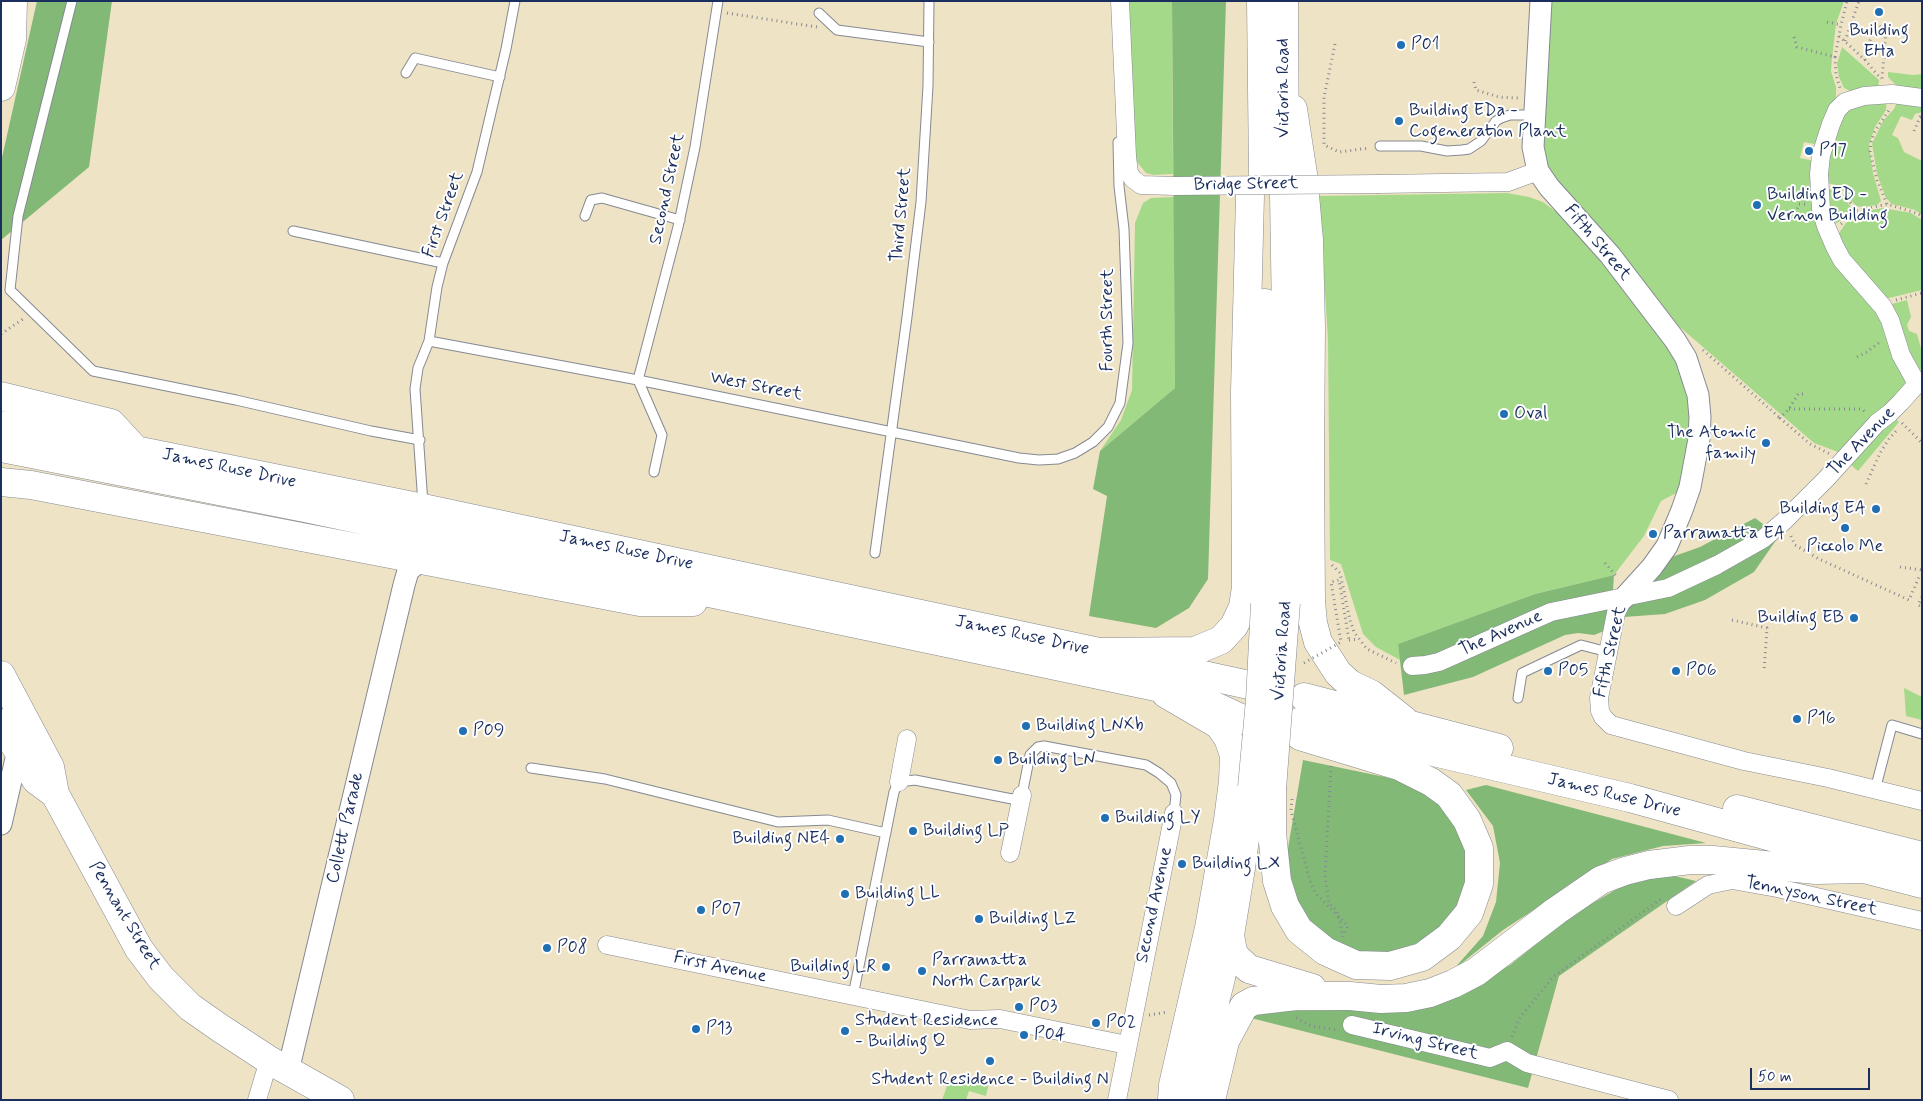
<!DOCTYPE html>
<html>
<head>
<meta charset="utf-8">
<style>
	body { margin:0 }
	#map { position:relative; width:1923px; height:1101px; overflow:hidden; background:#efe3c5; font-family:Mynerve,sans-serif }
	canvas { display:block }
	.frame { position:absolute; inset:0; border:2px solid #1b2f5e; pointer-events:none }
	.scale { position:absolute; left:1750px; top:1068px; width:120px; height:22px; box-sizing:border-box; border:2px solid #1b2f5e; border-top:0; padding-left:6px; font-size:15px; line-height:18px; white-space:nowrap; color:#1b2f5e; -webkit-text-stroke:4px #fff; paint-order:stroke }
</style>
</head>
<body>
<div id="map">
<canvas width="1923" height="1101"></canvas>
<div class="frame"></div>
<div class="scale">50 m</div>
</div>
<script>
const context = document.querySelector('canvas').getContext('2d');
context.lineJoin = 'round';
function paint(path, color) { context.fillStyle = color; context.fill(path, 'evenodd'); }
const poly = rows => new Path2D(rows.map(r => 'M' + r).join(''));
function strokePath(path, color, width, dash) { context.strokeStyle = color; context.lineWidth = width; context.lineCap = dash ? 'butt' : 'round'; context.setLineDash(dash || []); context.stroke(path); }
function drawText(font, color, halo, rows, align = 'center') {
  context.font = font + ' Mynerve,sans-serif'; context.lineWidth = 4; context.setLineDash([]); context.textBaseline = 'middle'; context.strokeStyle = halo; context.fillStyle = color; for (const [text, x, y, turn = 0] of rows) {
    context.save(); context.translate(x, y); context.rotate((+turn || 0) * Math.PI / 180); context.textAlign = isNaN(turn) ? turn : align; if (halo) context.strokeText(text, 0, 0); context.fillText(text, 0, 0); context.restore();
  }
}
paint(poly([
	[1128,1,1172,1,1173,174,1154,175,1146,173,1133,157],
	[1552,1,1844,1,1836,24,1832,58,1831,71,1836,87,1836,97,1819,145,1804,142,1800,158,1815,161,1815,200,1881,311,1910,391,1838,452,1814,443,1674,322,1567,193,1546,165,1542,147],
	[1842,47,1879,80,1878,88,1852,92,1844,88,1839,77,1837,64],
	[1888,72,1913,75,1922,74,1922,90,1900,89,1888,77],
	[1887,99,1886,110,1875,127,1869,145,1873,173,1881,201,1877,205,1862,207,1856,206,1841,189,1832,184,1824,183,1827,158,1846,108],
	[1898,100,1922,103,1922,112,1915,114,1912,120,1901,116,1892,135,1898,138,1904,152,1922,161,1922,215,1915,210,1892,204,1886,198,1877,174,1872,144,1883,121,1894,109],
	[1825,188,1839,192,1851,207,1851,214,1832,226],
	[1507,193,1529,197,1543,202,1555,211,1559,209,1587,239,1676,354,1694,408,1680,491,1661,501,1644,536,1614,575,1535,594,1398,644,1400,660,1376,647,1363,634,1341,564,1330,560,1328,340,1319,196],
	[1174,197,1175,388,1100,451,1121,420,1132,390,1135,223,1143,203,1151,198],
	[1883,208,1911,213,1922,220,1922,290,1885,299,1850,260,1837,236,1846,223,1858,214,1866,211],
	[1907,300,1911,317,1907,325,1909,331,1917,334,1922,352,1922,371,1914,365,1888,305],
	[1891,415,1899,422,1858,471,1850,464],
	[1904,688,1922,697,1922,720,1906,716],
	[965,1076,989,1083,986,1096,969,1091,966,1100,942,1100,949,1080,962,1084]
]), '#a4d98a');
paint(poly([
	[37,1,112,1,89,167,1,240,1,162],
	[1172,1,1226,1,1208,579,1189,608,1156,628,1089,616,1107,496,1093,489,1100,451,1175,388],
	[1755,518,1779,536,1754,572,1705,600,1665,614,1624,617,1607,630,1594,635,1578,633,1565,635,1473,677,1404,695,1398,644,1535,594,1614,575,1612,606,1666,559,1700,547],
	[1303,760,1409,782,1442,802,1457,827,1466,849,1469,876,1463,907,1416,949,1383,958,1349,952,1324,939,1304,915,1288,886,1287,854],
	[1486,785,1706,843,1663,846,1612,859,1503,930,1452,971,1483,936,1496,902,1500,863,1493,826,1466,790],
	[1649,870,1696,881,1559,976,1528,1088,1247,1017,1256,1011,1353,1010,1437,1003,1510,965,1571,916]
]), '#83b976');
const service = poly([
	[72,1,18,216,10,290,93,371,236,400,371,431,420,440],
	[819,13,837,30,929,42],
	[406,73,415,58,500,77],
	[1380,146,1421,146,1447,151,1462,150,1469,149,1481,141,1496,121,1501,118,1510,115,1535,115],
	[585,216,591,200,602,198,680,220],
	[293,231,443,263],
	[429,341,638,380,1019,458,1039,460,1058,459,1075,453,1093,442,1108,427,1120,403,1128,343,1124,229,1119,186,1118,142],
	[654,472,662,435,638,380,678,227,695,147,718,1],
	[423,504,415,389,418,368,429,341,437,287,443,263,477,172,506,49,515,1],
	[875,553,907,317,921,202,928,86,929,1],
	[1518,698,1522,673,1581,645,1608,652],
	[531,768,605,779,778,822,828,820,886,833],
	[1875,790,1892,725,1922,734],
	[853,996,894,792,899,782,915,780,1012,799,1017,798,1022,795,1030,755,1038,747,1044,746,1146,765,1159,773,1171,783,1176,795,1174,813]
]);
const minor = poly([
	[1120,1,1127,156,1129,173,1133,179,1141,185,1175,186],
	[1379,184,1508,182,1538,171],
	[1623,599,1616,613,1599,698,1600,711,1603,717,1611,725,1744,761,1828,778,1922,801],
	[1412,666,1425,665,1439,662,1551,612,1668,588,1717,565,1763,539,1784,521,1826,479,1877,423,1890,413,1901,402,1917,384,1901,355,1890,320,1883,307,1842,260,1835,247,1826,226,1821,209,1819,174,1821,155,1831,124,1837,110,1845,102,1864,96,1892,94,1922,98],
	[899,782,907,739],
	[1010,853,1022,795],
	[1676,906,1708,885,1732,880,1777,888,1922,921],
	[607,945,970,1020,1000,1019,1127,1045],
	[1352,1025,1490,1058,1507,1051,1527,1063,1669,1100],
	[257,1100,269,1060],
	[1117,1100,1174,813]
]);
const tertiary = poly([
	[1541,1,1533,147,1538,171,1549,187,1610,255,1675,340,1686,358,1698,395,1700,417,1699,439,1690,487,1682,510,1667,546,1652,567,1623,599],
	[1,824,18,750,21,742],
	[288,1071,404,585,408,571,415,565,428,560]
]);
const primary = poly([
	[1293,109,1303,174],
	[1305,195,1309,240,1311,328,1310,462,1311,601,1313,623,1318,642,1338,673,1350,684,1371,694,1404,720],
	[1125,658,1249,685],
	[1,675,50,767,55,794,139,949,161,978,190,1007,220,1028,269,1060,340,1100],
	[1166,694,1219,725,1228,738,1234,755,1233,781,1228,820,1209,928,1173,1085,1172,1100],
	[1304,697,1499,748],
	[1301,721,1630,798,1822,851,1864,869,1922,884],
	[1,723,36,780,55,794],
	[1737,809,1922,856],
	[1230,935,1233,952,1237,958,1249,969,1312,988],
	[1226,1039,1244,1006,1253,1001,1296,996,1350,996,1381,999,1406,998,1430,993,1453,984,1476,972,1556,911,1601,880,1625,871,1649,865,1690,860,1713,860,1816,870,1864,869],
	[1190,1100,1221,978,1230,935,1241,868,1252,787],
	[1211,1100,1230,1021]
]);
const trunk = poly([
	[1261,1,1263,174],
	[1284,1,1285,174],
	[1,87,12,39,13,1],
	[1284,195,1287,377,1286,603],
	[1265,303,1267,392,1265,604],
	[1,396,111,423,135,449],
	[1,425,46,432,423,508,1099,652,1195,651,1221,640,1234,626,1243,607,1246,587,1245,391,1250,196],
	[1,448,305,508,1156,687,1193,696,1247,721],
	[1,482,31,485,640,602,693,602],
	[1272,789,1272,833,1277,881,1285,906,1299,930,1325,951,1356,965,1390,966,1422,957,1449,937,1469,913,1479,884,1479,848,1467,820,1449,795,1431,782,1399,766,1300,736]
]);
strokePath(service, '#858992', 11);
strokePath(minor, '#858992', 19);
strokePath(tertiary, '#858992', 23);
strokePath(primary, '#858992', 29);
strokePath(trunk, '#858992', 29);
strokePath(poly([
	[727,13,817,27],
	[1827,22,1841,25],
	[1875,24,1886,30,1882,79],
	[1839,36,1865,60,1881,79],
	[1794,37,1797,47,1835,57,1836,75,1840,88],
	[1845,41,1859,1],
	[1335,44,1324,97,1324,145,1339,152,1369,148],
	[1835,57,1841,25,1847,1],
	[1865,60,1876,17],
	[1474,82,1476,90,1499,97,1519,98],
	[1914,131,1920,117,1922,117],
	[1836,189,1842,192,1857,211],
	[1805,204,1799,204,1795,214,1803,221,1808,220],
	[1887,204,1877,180,1870,152,1871,142,1875,131,1889,110],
	[1841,224,1857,211,1887,204,1916,213,1922,216],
	[1896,300,1922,293],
	[1,334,23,319],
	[1703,350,1780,418],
	[1857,357,1867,352,1881,341],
	[1803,394,1798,394,1789,409,1780,418,1810,444,1830,454],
	[1789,409,1862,409,1865,412],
	[1902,423,1922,443],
	[1866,484,1880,453,1889,439,1897,430],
	[1791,536,1795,545,1819,559,1909,600,1919,577,1922,578],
	[1605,563,1618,578],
	[1332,565,1340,573,1350,620,1354,632,1367,649,1396,663],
	[1900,567,1922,570],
	[1922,597,1918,605,1922,607],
	[1732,620,1767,628,1764,671],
	[1349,640,1359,639],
	[1331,766,1325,876,1329,903,1337,911,1343,936],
	[1343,937,1348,926],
	[1149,1015,1168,1012],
	[1296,1018,1312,1026,1338,1030],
	[1512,1037,1519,1019,1553,977,1661,899]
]), '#858992', 3, [1, 4]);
strokePath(service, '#fff', 9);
strokePath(minor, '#fff', 18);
strokePath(tertiary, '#fff', 21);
strokePath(primary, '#fff', 28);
strokePath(trunk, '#fff', 28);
const minorBridge = poly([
	[1175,186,1379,184]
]);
const trunkBridge = poly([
	[1252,787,1260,700,1265,604],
	[1272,789,1286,603]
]);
strokePath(minorBridge, '#858992', 19, []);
strokePath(trunkBridge, '#858992', 29, []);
strokePath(poly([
	[1304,663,1341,642,1331,582,1339,580,1349,640],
	[1292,799,1291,811,1311,884,1316,894,1348,926]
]), '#858992', 3, [1, 4]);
strokePath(minorBridge, '#fff', 18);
strokePath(trunkBridge, '#fff', 28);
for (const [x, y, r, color] of [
	[1879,12,5,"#1f6fb2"],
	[1401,45,5,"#1f6fb2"],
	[1399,121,5,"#1f6fb2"],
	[1809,151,5,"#1f6fb2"],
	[1757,205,5,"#1f6fb2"],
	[1504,414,5,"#1f6fb2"],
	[1766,443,5,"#1f6fb2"],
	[1876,509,5,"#1f6fb2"],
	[1845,528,5,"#1f6fb2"],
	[1653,534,5,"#1f6fb2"],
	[1854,618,5,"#1f6fb2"],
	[1548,671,5,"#1f6fb2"],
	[1676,671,5,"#1f6fb2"],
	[1797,719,5,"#1f6fb2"],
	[1026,726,5,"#1f6fb2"],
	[463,731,5,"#1f6fb2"],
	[998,760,5,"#1f6fb2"],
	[1105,818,5,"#1f6fb2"],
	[913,831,5,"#1f6fb2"],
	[840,839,5,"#1f6fb2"],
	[1182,864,5,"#1f6fb2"],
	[845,894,5,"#1f6fb2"],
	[701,910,5,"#1f6fb2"],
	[979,919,5,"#1f6fb2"],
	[547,948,5,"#1f6fb2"],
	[886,967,5,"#1f6fb2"],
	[922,971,5,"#1f6fb2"],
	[1019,1007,5,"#1f6fb2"],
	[1096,1023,5,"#1f6fb2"],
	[696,1029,5,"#1f6fb2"],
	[845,1031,5,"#1f6fb2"],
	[1024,1035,5,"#1f6fb2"],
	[990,1061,5,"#1f6fb2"]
]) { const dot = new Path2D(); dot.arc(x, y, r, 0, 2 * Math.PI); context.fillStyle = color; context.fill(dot); strokePath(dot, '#fff', 2); }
drawText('18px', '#1b2f5e', '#fff', [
	["Building",1879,31,"center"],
	["EHa",1879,52,"center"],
	["P01",1411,45],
	["Building EDa -",1409,111],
	["Cogeneration Plant",1409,132],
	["P17",1819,151],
	["Building ED -",1767,195],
	["Vernon Building",1767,216],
	["Oval",1514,414],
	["The Atomic",1756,433,"right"],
	["family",1756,454,"right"],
	["Building EA",1866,509,"right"],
	["Parramatta EA",1663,534],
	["Piccolo Me",1845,547,"center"],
	["Building EB",1844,618,"right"],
	["P05",1558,671],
	["P06",1686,671],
	["P16",1807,719],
	["Building LNXb",1036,726],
	["P09",473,731],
	["Building LN",1008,760],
	["Building LY",1115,818],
	["Building LP",923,831],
	["Building NE4",830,839,"right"],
	["Building LX",1192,864],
	["Building LL",855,894],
	["P07",711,910],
	["Building LZ",989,919],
	["P08",557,948],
	["Parramatta",932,961],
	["North Carpark",932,982],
	["Building LR",876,967,"right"],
	["P03",1029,1007],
	["Student Residence",855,1021],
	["- Building Q",855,1042],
	["P02",1106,1023],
	["P13",706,1029],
	["P04",1034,1035],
	["Student Residence - Building N",990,1080,"center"]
], 'left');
drawText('18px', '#1b2f5e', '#fff', [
	["Victoria Road",1284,88,-90],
	["Bridge Street",1246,185,-1],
	["Second Street",668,189,-78],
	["First Street",444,215,-70],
	["Third Street",902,215,-85],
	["Fifth Street",1597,243,50],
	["Fourth Street",1108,320,-90],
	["West Street",756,387,11],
	["The Avenue",1862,442,-46],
	["James Ruse Drive",229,469,12],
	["James Ruse Drive",626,551,12],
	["The Avenue",1501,634,-24],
	["James Ruse Drive",1022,636,12],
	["Victoria Road",1283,651,-86],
	["Fifth Street",1611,652,-77],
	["James Ruse Drive",1614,796,14],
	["Collett Parade",346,828,-77],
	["Tennyson Street",1811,897,12],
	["Second Avenue",1155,905,-78],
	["Pennant Street",124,916,59],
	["First Avenue",720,968,12],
	["Irving Street",1425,1042,14]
]);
</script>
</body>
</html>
